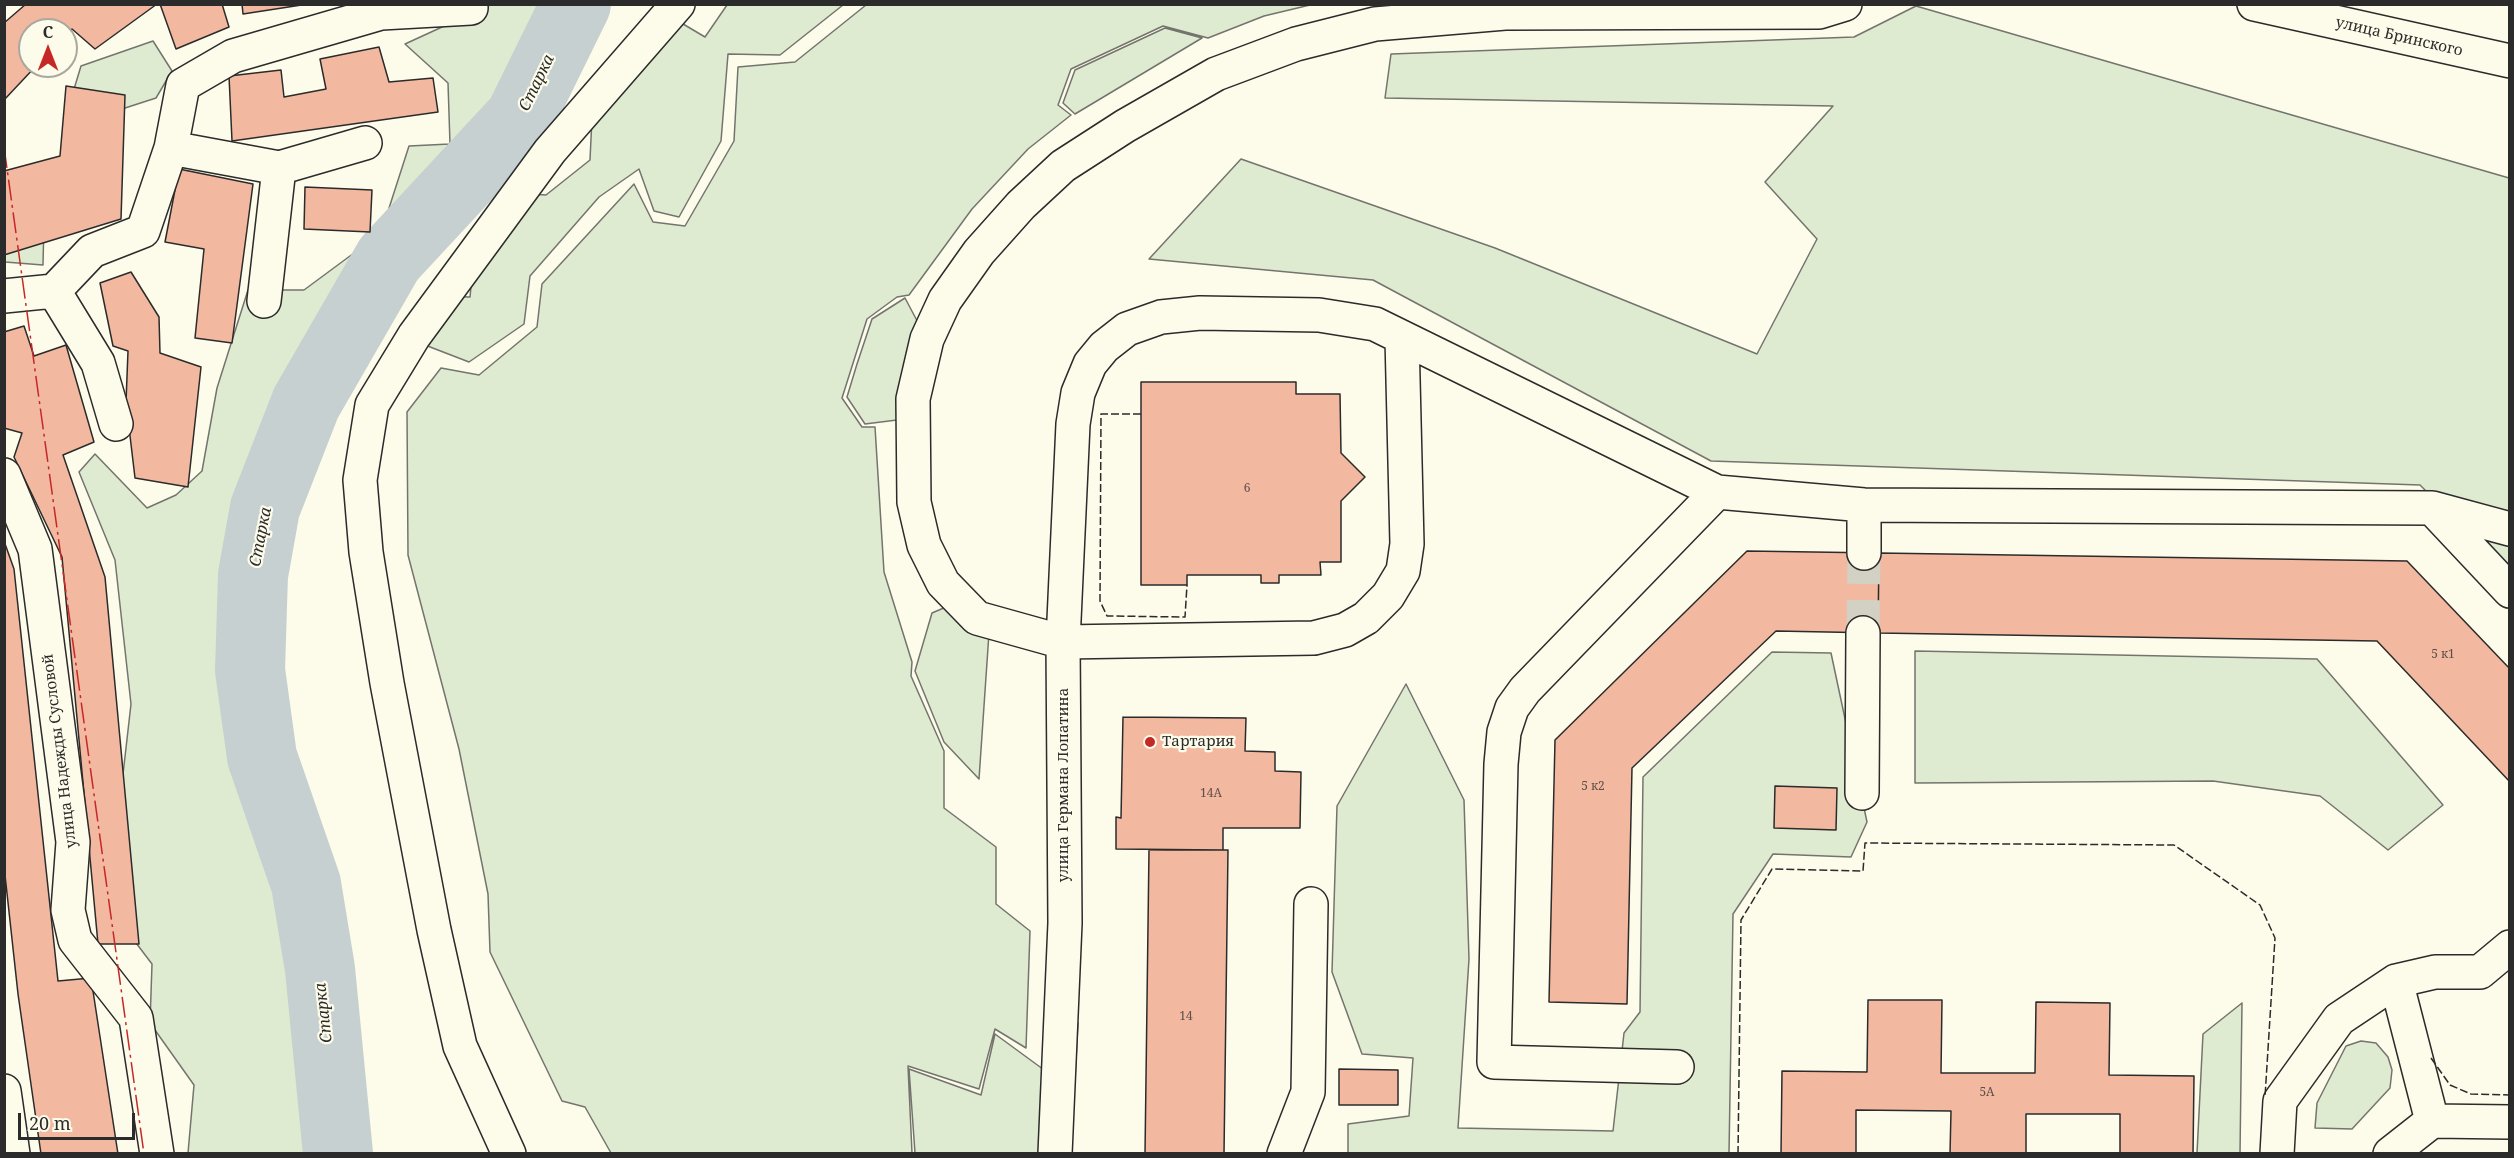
<!DOCTYPE html>
<html>
<head>
<meta charset="utf-8">
<style>
	body { margin:0 }
	#map { position:relative; width:2514px; height:1158px; overflow:hidden; background:#fdfbea; font-family:"Noto Serif",serif }
	canvas { display:block }
	.frame { position:absolute; inset:0; border:6px solid #2b2b2b; pointer-events:none }
	.north { position:absolute; left:18px; top:18px; width:60px; height:60px; box-sizing:border-box; background:#fdfbea; border:2px solid #a9a89e; border-radius:50%; rotate:0deg; font-size:16px; font-weight:700; line-height:24px; text-align:center; color:#2b2b2b }
	.north::after { content:''; display:block; margin:auto; width:21px; height:27px; background:#c62828; clip-path:polygon(50% 0,100% 100%,50% 72%,0 100%) }
	.scale { position:absolute; left:18px; top:1113px; width:117px; height:27px; box-sizing:border-box; border:3px solid #2b2b2b; border-top:0; padding-left:8px; font-size:18px; line-height:21px; white-space:nowrap; color:#2b2b2b; -webkit-text-stroke:4px #fdfbea; paint-order:stroke }
</style>
</head>
<body>
<div id="map">
<canvas width="2514" height="1158"></canvas>
<div class="frame"></div>
<div class="north">С</div>
<div class="scale">20 m</div>
</div>
<script>
const context = document.querySelector('canvas').getContext('2d');
context.lineJoin = 'round';
function paint(path, color) { context.fillStyle = color; context.fill(path, 'evenodd'); }
const poly = rows => new Path2D(rows.map(r => 'M' + r).join(''));
function strokePath(path, color, width, dash) { context.strokeStyle = color; context.lineWidth = width; context.lineCap = dash ? 'butt' : 'round'; context.setLineDash(dash || []); context.stroke(path); }
function drawText(font, color, halo, rows, align = 'center') {
  context.font = font + ' "Noto Serif",serif'; context.lineWidth = 4.5; context.setLineDash([]); context.textBaseline = 'middle'; context.strokeStyle = halo; context.fillStyle = color; for (const [text, x, y, turn = 0] of rows) {
    context.save(); context.translate(x, y); context.rotate((+turn || 0) * Math.PI / 180); context.textAlign = isNaN(turn) ? turn : align; if (halo) context.strokeText(text, 0, 0); context.fillText(text, 0, 0); context.restore();
  }
}
const green = poly([
	[490,5,603,5,497,129,433,190,385,293,346,364,300,471,286,539,284,607,266,723,347,949,361,1153,188,1153,194,1085,150,1023,152,964,108,906,131,704,115,560,79,472,95,454,147,508,176,495,202,471,217,388,248,290,304,290,381,233,409,146,450,144,448,83,405,44,490,5],
	[727,5,843,5,780,55,728,54,721,141,679,217,654,211,639,169,599,197,530,276,524,324,469,362,425,345,431,296,470,297,476,236,513,193,546,195,590,160,593,96,673,18,705,37,727,5],
	[866,5,1310,5,1264,16,1208,38,1163,26,1071,69,1058,105,1071,115,1028,149,972,209,909,295,897,297,867,319,842,398,862,427,875,427,884,572,912,662,911,676,944,751,944,808,996,847,996,904,1030,931,1026,1048,995,1029,979,1089,908,1066,912,1153,611,1153,585,1107,562,1101,490,952,488,894,459,749,408,555,407,412,441,368,479,375,537,327,542,284,634,184,653,222,685,226,734,141,738,67,795,62,866,5],
	[1916,6,2509,178,2509,574,2420,485,1711,461,1373,280,1149,259,1241,159,1495,248,1757,354,1817,239,1765,182,1833,106,1385,98,1391,54,1854,37,1916,6],
	[1165,28,1202,38,1075,114,1063,103,1075,70,1165,28],
	[153,41,172,71,156,98,91,119,71,99,81,66,153,41],
	[5,206,44,221,43,265,5,262,5,206],
	[905,298,923,332,905,419,865,424,847,397,857,364,872,319,905,298],
	[967,598,989,633,979,779,944,742,915,671,932,613,967,598],
	[1915,651,2317,659,2443,805,2388,850,2320,796,2213,781,1915,783,1915,651],
	[1772,652,1831,653,1867,822,1851,857,1773,854,1733,914,1729,1153,1348,1153,1348,1124,1409,1116,1413,1058,1362,1054,1332,972,1337,806,1406,684,1464,800,1469,959,1458,1128,1613,1131,1624,1033,1640,1012,1643,777,1772,652],
	[2242,1003,2240,1153,2197,1153,2203,1034,2242,1003],
	[1078,1023,1071,1153,915,1153,909,1069,981,1095,995,1034,1051,1075,1078,1023],
	[2361,1041,2376,1043,2388,1057,2392,1070,2390,1088,2352,1129,2315,1128,2317,1103,2346,1046,2361,1041]
]);
paint(green, '#deebd1');
strokePath(green, '#74746e', 1.5);
strokePath(poly([
	[338,1154,320,969,306,884,262,757,250,670,253,575,265,508,306,403,389,259,520,118,576,4]
]), '#c7d0d0', 70);
const building = poly([
	[26,4,157,4,95,49,72,29,66,35,66,30,30,30,30,66,36,66,4,100,4,23,26,4],
	[160,4,222,4,229,27,176,49,160,4],
	[242,4,308,4,243,14,242,4],
	[379,47,389,82,433,78,438,112,232,141,229,76,281,70,284,97,326,89,320,59,379,47],
	[66,86,125,95,121,219,4,255,4,171,60,156,66,86],
	[179,169,253,184,232,343,195,338,204,249,165,242,179,169],
	[305,187,372,190,370,232,304,229,305,187],
	[131,272,159,317,160,353,201,367,188,487,135,478,126,402,128,351,113,346,100,283,131,272],
	[24,326,34,356,66,345,94,442,63,455,105,577,139,944,98,944,62,557,14,457,22,433,4,428,4,332,24,326],
	[1141,382,1296,382,1296,394,1340,394,1341,453,1365,477,1341,501,1341,562,1320,562,1321,575,1279,575,1279,583,1261,583,1261,575,1187,575,1187,585,1141,585,1141,382],
	[4,541,14,569,58,981,91,978,118,1154,41,1154,18,994,4,866,4,541],
	[1747,551,1879,553,1878,633,1776,631,1632,768,1627,1004,1549,1002,1555,740,1747,551],
	[1879,553,2407,561,2510,669,2510,782,2377,641,1878,633,1879,553],
	[1123,717,1246,718,1245,751,1275,752,1275,771,1301,772,1300,828,1223,828,1223,850,1116,849,1116,817,1121,818,1123,717],
	[1775,786,1837,788,1836,830,1774,828,1775,786],
	[1149,850,1228,850,1224,1154,1145,1154,1149,850],
	[1868,1000,1942,1000,1941,1073,2035,1073,2036,1002,2110,1003,2109,1075,2194,1076,2193,1154,2120,1154,2120,1114,2026,1114,2026,1154,1950,1154,1951,1111,1856,1110,1856,1154,1781,1154,1782,1071,1867,1072,1868,1000],
	[1339,1069,1398,1070,1398,1105,1339,1105,1339,1069]
]);
paint(building, '#f2b8a0');
strokePath(building, '#2b2b2b', 1.5);
strokePath(poly([
	[1863,633,1864,553]
]), '#d3d1c4', 33, [33, 16]);
const minor = poly([
	[171,148,279,168,264,301],
	[279,168,365,143],
	[54,291,92,251,143,231,171,148,183,85,233,56,381,13,471,8],
	[4,296,54,291,98,363,116,424],
	[1402,338,1407,544,1403,571,1388,596,1366,618,1345,630,1314,638,1063,642,977,618,943,583,924,545,914,502,913,399,927,339,945,300,979,252,1021,205,1063,166,1125,126,1216,74,1296,44,1375,24,1505,13,1819,12,1845,4],
	[4,475,35,549,73,842,68,910,75,940,136,1018,157,1154],
	[2432,508,2510,591],
	[1864,553,1864,505],
	[1862,793,1863,633],
	[2396,981,2432,1121],
	[1677,1067,1494,1062,1501,764,1504,732,1512,708,1525,690,1717,492],
	[4,1091,13,1154],
	[509,1154,460,1046,434,930,387,683,366,552,360,480,372,405,414,336,550,151,678,4],
	[1055,1154,1065,923,1063,642,1073,424,1078,393,1090,364,1104,347,1127,329,1161,317,1200,313,1319,315,1375,324,1717,492,1864,505,2432,508,2510,529],
	[1284,1154,1308,1092,1311,904],
	[2277,1154,2280,1101,2339,1019,2396,981,2435,972,2480,972,2510,947],
	[2390,1154,2432,1121,2510,1122]
]);
const major = poly([
	[2254,4,2510,61]
]);
strokePath(minor, '#2b2b2b', 36);
strokePath(major, '#2b2b2b', 36);
strokePath(minor, '#fdfbea', 33);
strokePath(major, '#fdfbea', 33);
strokePath(poly([
	[1141,414,1101,414,1100,601,1107,616,1185,617,1187,585],
	[2431,1058,2450,1085,2471,1094,2510,1095],
	[1738,1154,1741,920,1772,869,1863,871,1865,843,2174,845,2260,905,2275,938,2265,1097]
]), '#2b2b2b', 1.5, [8, 3]);
strokePath(poly([
	[4,147,144,1154]
]), '#c62828', 1.5, [21, 4.5, 3, 4.5]);
for (const [x, y, r, color] of [
	[1150,742,6,"#c62828"]
]) { const dot = new Path2D(); dot.arc(x, y, r, 0, 2 * Math.PI); context.fillStyle = color; context.fill(dot); strokePath(dot, '#fdfbea', 2); }
drawText('12px', '#5d4e48', null, [
	["6",1247,489],
	["5 к1",2443,655],
	["5 к2",1593,787],
	["14А",1211,794],
	["14",1186,1017],
	["5А",1987,1093]
]);
drawText('15px', '#2b2b2b', '#fdfbea', [
	["улица Бринского",2399,37,13],
	["улица Надежды Сусловой",60,751,-97],
	["улица Германа Лопатина",1064,785,-90]
]);
drawText('15px', '#2b2b2b', '#fdfbea', [
	["Тартария",1162,742]
], 'left');
drawText('italic 16px', '#2b2b2b', '#fdfbea', [
	["Старка",537,83,-64],
	["Старка",261,537,-79],
	["Старка",324,1013,-96]
]);
</script>
</body>
</html>
